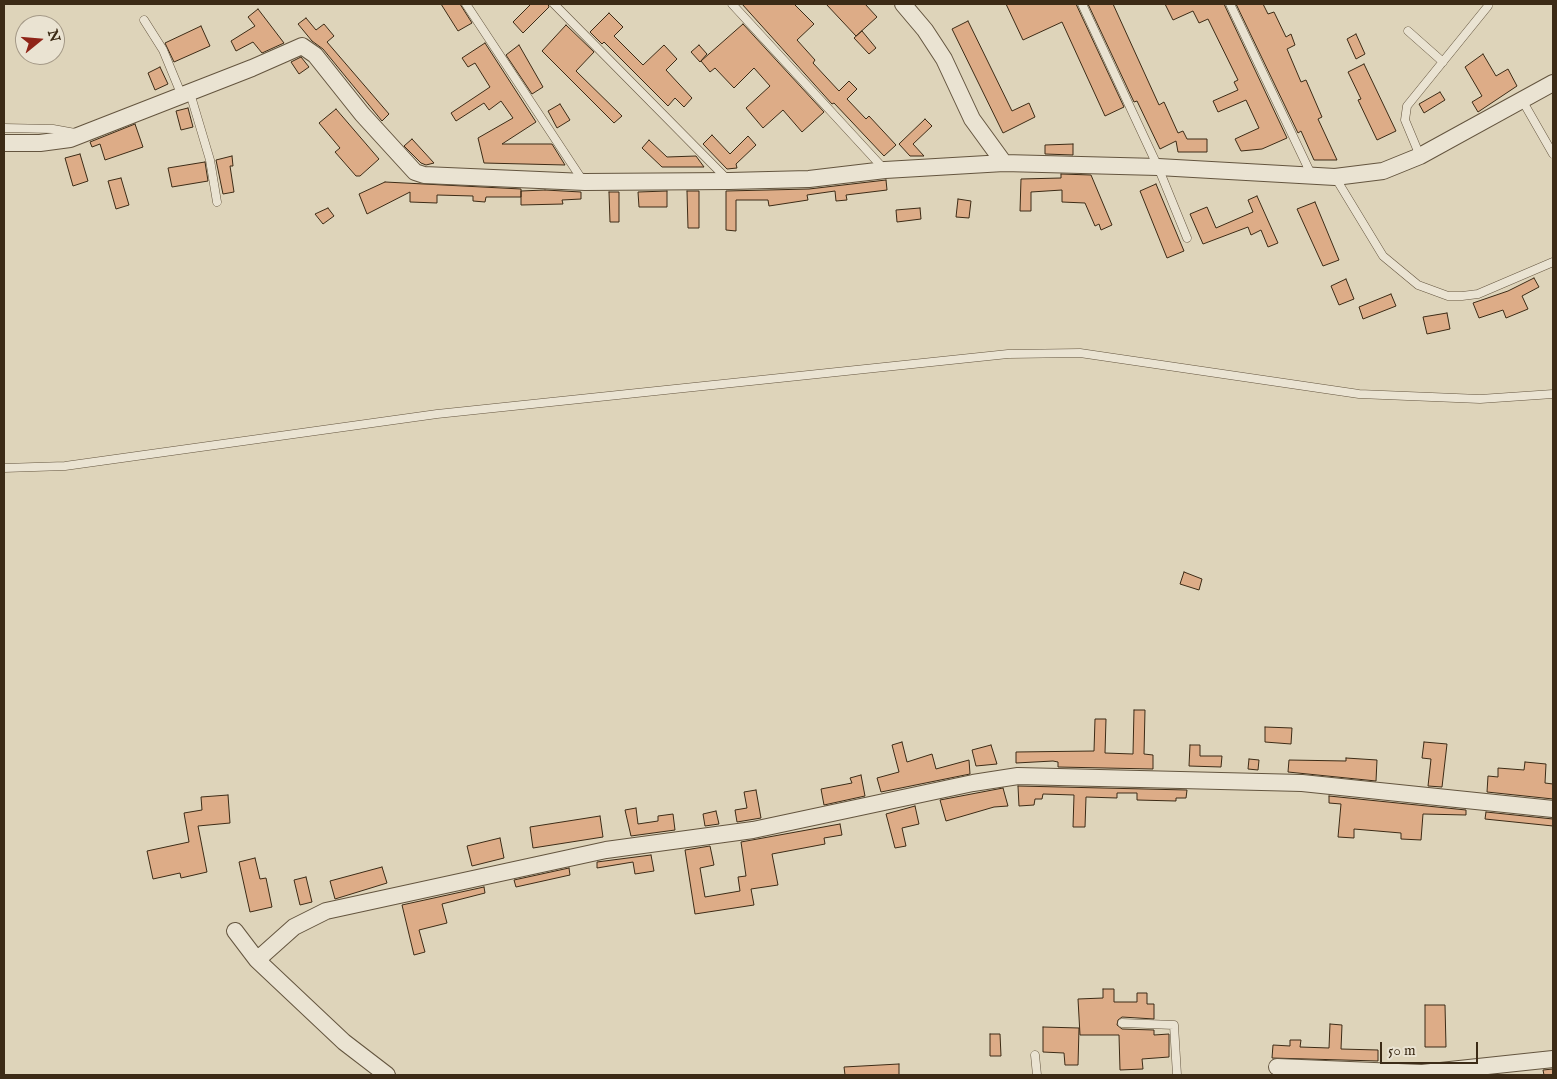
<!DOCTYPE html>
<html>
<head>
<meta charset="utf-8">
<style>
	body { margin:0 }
	#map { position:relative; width:1557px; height:1079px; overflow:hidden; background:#ded4ba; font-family:"IM FELL English",serif }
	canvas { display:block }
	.frame { position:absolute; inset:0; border:5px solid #3c2b16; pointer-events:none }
	.north { position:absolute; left:15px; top:15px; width:50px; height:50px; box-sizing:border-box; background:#eae3d2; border:1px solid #a49987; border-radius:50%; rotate:73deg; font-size:14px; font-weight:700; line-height:20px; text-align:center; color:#3c2b16 }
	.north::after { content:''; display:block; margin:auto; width:18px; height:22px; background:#8f2418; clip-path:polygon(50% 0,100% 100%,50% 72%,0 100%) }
	.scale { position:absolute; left:1380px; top:1042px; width:98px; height:22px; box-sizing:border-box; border:2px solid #3c2b16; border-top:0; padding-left:6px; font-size:15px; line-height:18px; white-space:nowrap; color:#3c2b16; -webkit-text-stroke:4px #eae3d2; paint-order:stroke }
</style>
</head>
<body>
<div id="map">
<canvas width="1557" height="1079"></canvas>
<div class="frame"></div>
<div class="north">N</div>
<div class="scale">50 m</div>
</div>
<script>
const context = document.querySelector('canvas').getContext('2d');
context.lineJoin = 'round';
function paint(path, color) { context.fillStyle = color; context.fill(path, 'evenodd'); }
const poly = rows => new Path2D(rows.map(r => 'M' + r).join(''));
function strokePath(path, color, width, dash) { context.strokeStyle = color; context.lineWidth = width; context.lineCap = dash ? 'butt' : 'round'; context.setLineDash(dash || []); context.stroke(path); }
const building = poly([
	[441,4,460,4,472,23,458,31,441,4],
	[531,4,548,4,549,7,523,33,513,22,531,4],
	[742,4,794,4,814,24,797,40,815,60,813,63,839,91,849,81,857,89,847,99,866,119,869,116,896,145,884,156,834,103,832,104,742,4],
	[826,4,865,4,877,17,856,36,826,4],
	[1006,4,1076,4,1124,107,1105,116,1062,22,1023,40,1006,4],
	[1088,4,1113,4,1159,105,1164,102,1178,133,1183,131,1187,139,1207,139,1207,152,1178,152,1176,141,1160,149,1137,101,1134,102,1088,4],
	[1165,4,1224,4,1287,138,1262,149,1241,151,1235,139,1259,128,1246,100,1218,112,1213,101,1238,90,1234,82,1238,80,1208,19,1199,23,1193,11,1173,20,1165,4],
	[1236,4,1263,4,1268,14,1274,12,1286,37,1291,34,1295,45,1287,49,1301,82,1306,80,1322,117,1318,119,1337,160,1314,160,1301,131,1298,133,1236,4],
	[258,9,284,43,262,53,253,42,236,51,231,41,255,26,248,17,258,9],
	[609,13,623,27,614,36,643,65,664,45,677,59,666,70,692,98,684,107,675,98,668,106,604,42,602,44,590,32,609,13],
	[306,18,316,30,324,24,334,36,327,42,389,114,382,121,323,49,312,41,298,24,306,18],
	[968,21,1012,111,1029,103,1035,117,1003,133,952,29,968,21],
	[743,24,824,112,802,132,783,110,763,128,746,108,770,86,754,68,734,88,715,68,710,72,701,61,743,24],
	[566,25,594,52,576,71,622,116,614,123,542,51,566,25],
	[201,26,210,46,174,62,165,43,201,26],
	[862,31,876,48,869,54,854,38,862,31],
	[1356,34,1365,54,1356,59,1347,39,1356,34],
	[485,43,536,122,502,144,552,144,565,165,484,163,478,138,513,118,501,101,489,110,484,103,456,121,451,113,490,87,475,63,468,67,462,58,485,43],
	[519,45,543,87,532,94,506,55,519,45],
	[699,45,707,54,700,62,691,52,699,45],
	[1483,54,1496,76,1508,69,1517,86,1478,112,1472,102,1482,96,1465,67,1483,54],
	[301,57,309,67,299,74,291,62,301,57],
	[1364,64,1396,131,1377,140,1358,100,1361,99,1348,72,1364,64],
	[160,67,168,84,155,90,148,73,160,67],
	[1440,92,1445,100,1424,113,1419,104,1440,92],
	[560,104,570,120,557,128,548,111,560,104],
	[188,108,193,127,181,130,176,111,188,108],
	[336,109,379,159,360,176,356,176,335,152,340,148,319,123,336,109],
	[925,119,932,126,913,144,924,156,910,156,899,144,925,119],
	[135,124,143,147,105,160,100,144,92,147,90,142,135,124],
	[712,135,730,154,748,136,756,145,736,164,737,168,727,169,703,144,712,135],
	[412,139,434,163,426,165,421,163,404,146,412,139],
	[649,140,667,157,696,156,704,167,662,167,642,148,649,140],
	[1073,144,1073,155,1045,154,1045,145,1073,144],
	[80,154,88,181,73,186,65,158,80,154],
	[232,156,233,166,230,166,234,192,223,194,216,160,232,156],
	[205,162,208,181,172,187,168,168,205,162],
	[1061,174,1091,175,1112,225,1101,230,1099,224,1095,226,1085,203,1062,202,1062,190,1031,192,1031,211,1020,211,1021,179,1061,178,1061,174],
	[121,178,129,205,116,209,108,181,121,178],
	[886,180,887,190,846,195,847,200,836,201,835,191,807,195,808,200,769,206,768,200,736,200,736,231,726,230,726,191,809,189,886,180],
	[385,182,521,189,521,197,486,197,485,202,473,201,473,196,437,195,437,203,410,202,410,192,367,214,359,194,385,182],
	[1156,184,1184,251,1167,258,1140,191,1156,184],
	[545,190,581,192,581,199,562,200,563,204,521,205,521,191,545,190],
	[667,191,667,207,639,207,638,192,667,191],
	[687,191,699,191,699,228,688,228,687,191],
	[609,192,619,192,619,222,610,222,609,192],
	[1257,196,1278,243,1268,247,1261,230,1251,235,1248,227,1203,244,1190,214,1207,207,1216,228,1253,212,1248,200,1257,196],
	[958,199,971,201,969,218,956,217,958,199],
	[1315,202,1339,260,1323,266,1297,209,1315,202],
	[328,208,334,216,323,224,315,214,328,208],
	[920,208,921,219,897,222,896,210,920,208],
	[1534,278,1539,287,1522,296,1528,309,1506,318,1503,310,1479,318,1473,303,1508,291,1534,278],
	[1346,279,1354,299,1339,305,1331,286,1346,279],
	[1391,294,1396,306,1363,319,1359,307,1391,294],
	[1447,313,1450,329,1427,334,1423,317,1447,313],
	[1184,572,1202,579,1199,590,1180,584,1184,572],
	[1134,710,1145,710,1144,754,1153,755,1153,769,1058,767,1058,762,1053,761,1016,763,1016,752,1094,751,1095,719,1106,719,1105,753,1133,754,1134,710],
	[1265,727,1292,728,1291,744,1265,742,1265,727],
	[902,742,907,762,932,754,936,769,969,760,970,774,881,792,877,778,899,772,892,745,902,742],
	[1424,742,1447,744,1442,787,1428,786,1431,759,1422,758,1424,742],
	[991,745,997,764,976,766,972,750,991,745],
	[1190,745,1200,745,1200,756,1222,756,1221,767,1189,766,1190,745],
	[1346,758,1377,760,1376,781,1288,772,1289,760,1346,761,1346,758],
	[1249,759,1259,760,1258,770,1248,769,1249,759],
	[1525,762,1546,764,1545,783,1553,784,1553,799,1487,792,1488,776,1498,777,1498,768,1524,770,1525,762],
	[861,775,865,796,824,805,821,789,852,783,850,778,861,775],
	[1018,786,1187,790,1186,798,1176,798,1176,801,1137,800,1137,793,1117,793,1117,798,1086,797,1085,827,1073,827,1074,795,1043,794,1042,799,1035,799,1034,805,1019,806,1018,786],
	[1003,788,1008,806,994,807,946,821,940,800,1003,788],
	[756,790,761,818,737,822,735,810,747,808,744,792,756,790],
	[228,795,230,823,198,826,207,872,181,878,180,873,153,879,147,851,189,842,184,813,202,810,201,797,228,795],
	[1329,796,1466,810,1466,815,1423,814,1421,840,1401,839,1401,833,1354,829,1354,838,1338,837,1341,804,1329,803,1329,796],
	[915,806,919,824,902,828,906,846,895,848,886,814,915,806],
	[636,808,638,824,658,821,658,816,673,814,675,830,631,836,625,810,636,808],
	[716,811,719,824,705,826,703,814,716,811],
	[1486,812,1553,819,1553,826,1485,819,1486,812],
	[600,816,603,837,533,848,530,827,600,816],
	[840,824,842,835,824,838,825,844,772,854,778,885,751,889,754,905,695,914,685,850,710,846,714,865,700,868,705,897,740,891,738,877,746,876,741,842,840,824],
	[500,838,504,858,472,866,467,846,500,838],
	[651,855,654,871,635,874,633,862,597,868,597,862,651,855],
	[255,858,260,879,266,878,272,907,250,912,239,862,255,858],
	[382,867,387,883,335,899,330,881,382,867],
	[569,868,570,875,516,887,514,880,569,868],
	[306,877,312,902,300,905,294,880,306,877],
	[484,887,485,893,442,904,447,923,419,930,425,952,414,955,402,905,484,887],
	[1103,989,1114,989,1114,1002,1137,1002,1137,993,1147,993,1147,1004,1154,1004,1154,1019,1122,1017,1118,1020,1117,1025,1122,1029,1154,1030,1154,1035,1169,1034,1169,1057,1142,1059,1143,1069,1120,1070,1119,1035,1080,1035,1078,999,1103,998,1103,989],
	[1425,1005,1445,1005,1446,1047,1425,1047,1425,1005],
	[1330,1024,1342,1025,1341,1049,1378,1050,1378,1061,1272,1058,1273,1045,1290,1046,1290,1040,1301,1040,1300,1047,1329,1048,1330,1024],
	[1043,1027,1079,1028,1078,1065,1065,1065,1064,1053,1043,1052,1043,1027],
	[990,1034,1000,1034,1001,1056,990,1056,990,1034],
	[899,1064,899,1075,845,1075,844,1067,899,1064],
	[1553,1069,1553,1075,1544,1075,1543,1070,1553,1069]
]);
paint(building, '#ddac87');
strokePath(building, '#3c2b16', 1);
const lane = poly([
	[466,4,583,181],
	[554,4,727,179],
	[732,4,884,169],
	[1082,4,1158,167,1187,238],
	[1230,4,1311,174],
	[144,20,163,50,182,96],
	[1408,31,1443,62],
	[190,93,210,160,217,202],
	[1522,100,1553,154],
	[4,128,53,129,75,133],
	[1420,156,1405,120,1407,106,1488,6],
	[1335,177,1383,256,1418,285,1448,296,1462,296,1478,294,1553,262],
	[4,468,65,466,437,414,1008,354,1080,353,1359,394,1480,399,1553,394],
	[1122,1023,1174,1025,1177,1075],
	[1035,1055,1037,1075]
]);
const street = poly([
	[903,4,925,30,944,59,972,119,1004,163],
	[4,143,40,143,70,139,252,68,302,46,315,55,362,114,415,172,424,175,585,182,729,181,809,179,885,170,1004,163,1158,167,1335,177,1383,171,1420,156,1553,83],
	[235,931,257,960],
	[1277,1067,1422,1073,1553,1059],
	[387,1075,344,1042,257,960,294,927,326,911,606,850,753,830,973,783,1018,776,1302,783,1553,809]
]);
strokePath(lane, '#64553f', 9);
strokePath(street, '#64553f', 18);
strokePath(lane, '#eae3d2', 8);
strokePath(street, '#eae3d2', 16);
</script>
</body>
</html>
